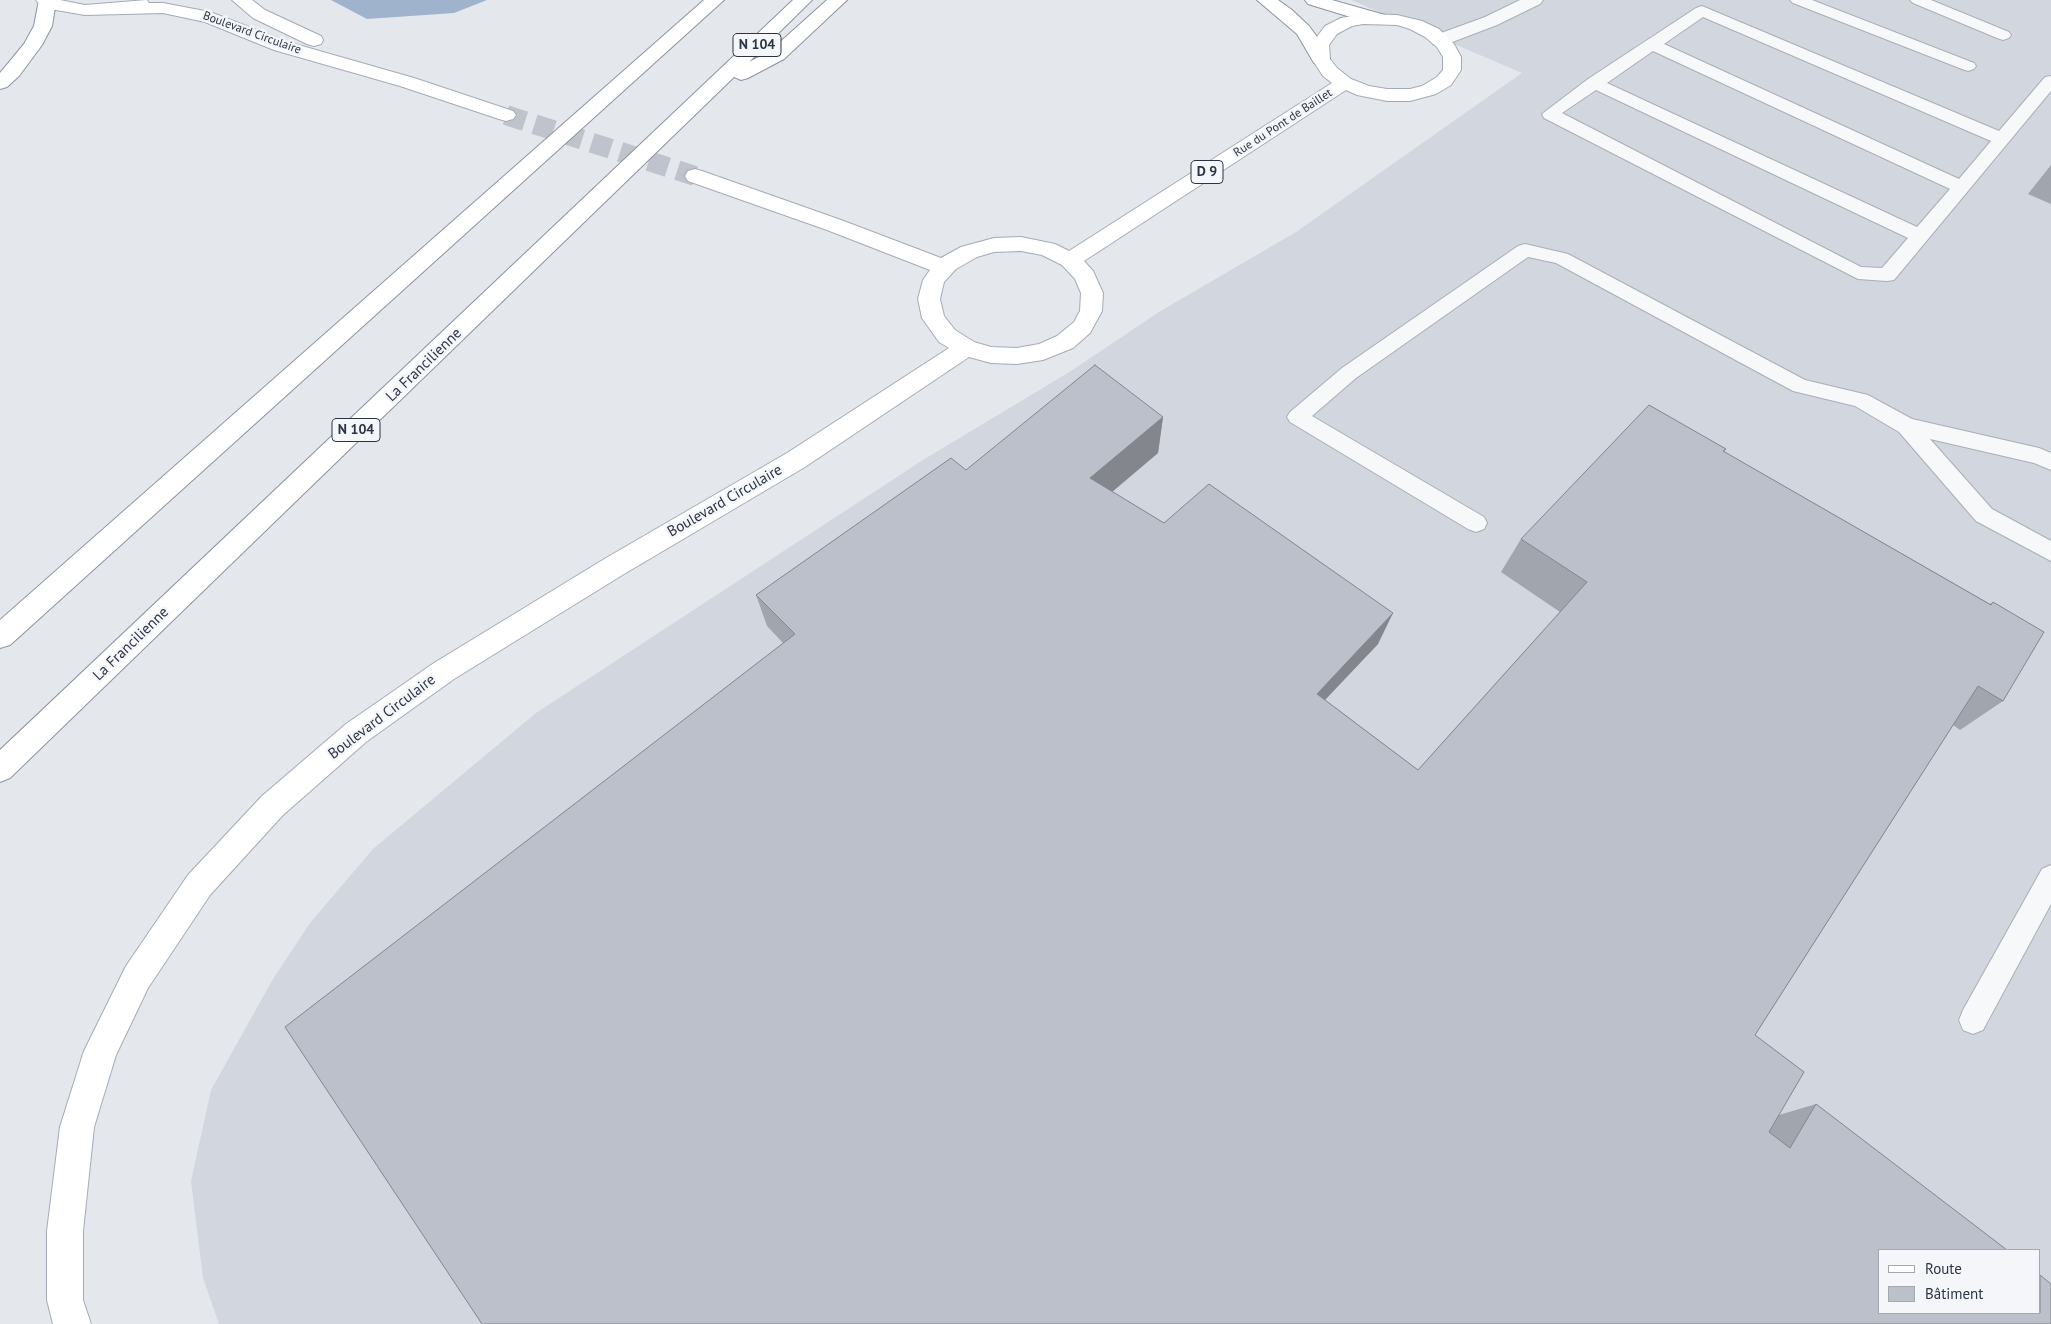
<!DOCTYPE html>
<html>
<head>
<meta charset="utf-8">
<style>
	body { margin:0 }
	#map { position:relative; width:2051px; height:1324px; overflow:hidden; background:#e4e7ec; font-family:"PT Sans",sans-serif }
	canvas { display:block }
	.legend { position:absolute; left:1878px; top:1249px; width:162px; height:65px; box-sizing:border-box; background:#f4f6f9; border:1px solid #a4a8b1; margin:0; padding:6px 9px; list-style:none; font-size:15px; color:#2b3445 }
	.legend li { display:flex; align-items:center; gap:10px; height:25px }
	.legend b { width:25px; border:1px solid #a4a8b1 }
</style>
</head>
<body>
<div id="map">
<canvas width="2051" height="1324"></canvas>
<ul class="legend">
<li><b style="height:6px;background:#fff"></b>Route</li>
<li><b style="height:14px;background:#bbc0ca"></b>Bâtiment</li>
</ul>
</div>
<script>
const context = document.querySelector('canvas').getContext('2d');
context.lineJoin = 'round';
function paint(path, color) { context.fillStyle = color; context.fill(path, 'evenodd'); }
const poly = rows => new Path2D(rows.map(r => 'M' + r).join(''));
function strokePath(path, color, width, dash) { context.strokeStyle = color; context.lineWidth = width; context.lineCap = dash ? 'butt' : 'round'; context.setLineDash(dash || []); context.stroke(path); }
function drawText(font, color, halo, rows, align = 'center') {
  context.font = font + ' "PT Sans",sans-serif'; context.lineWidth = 5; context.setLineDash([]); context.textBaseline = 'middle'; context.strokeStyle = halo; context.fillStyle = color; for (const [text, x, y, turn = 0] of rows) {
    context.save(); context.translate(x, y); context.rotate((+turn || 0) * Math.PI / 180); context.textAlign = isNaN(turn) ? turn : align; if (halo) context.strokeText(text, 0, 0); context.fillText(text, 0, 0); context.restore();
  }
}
paint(poly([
	[1351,0,2051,0,2051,1324,219,1324,203,1278,191,1181,211,1090,273,979,310,923,373,849,536,713,923,460,1071,371,1159,312,1296,232,1522,73],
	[1880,1250,2040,1250,2040,1313,1880,1313]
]), '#d2d6de');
paint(poly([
	[331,0,487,0,454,13,367,19]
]), '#9fb4cc');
strokePath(poly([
	[506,115,695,176]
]), '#bfc3cb', 20, [20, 10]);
const service = poly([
	[1790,0,1812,0,1974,63,1976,66,1974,69,1968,71,1962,69,1793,3,1790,0],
	[1910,0,1931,0,2009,32,2011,35,2009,38,2003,40,1997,38,1913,3,1910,0],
	[1702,6,1999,131,2045,77,2051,76,2051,91,1894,280,1887,281,1858,279,1544,118,1542,114,1588,79,1696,8,1702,6],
	[1703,17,1991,141,1959,179,1664,44,1703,17],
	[1653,51,1950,189,1917,227,1607,83,1653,51],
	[1596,90,1908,238,1882,268,1861,267,1562,113,1596,90],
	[1525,244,1568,254,1805,380,1868,395,1912,419,2039,448,2051,453,2051,470,2034,463,1930,439,1992,509,2051,541,2051,561,1976,521,1899,432,1855,406,1793,391,1556,263,1528,257,1356,378,1312,416,1484,517,1487,523,1484,529,1476,532,1468,529,1290,422,1287,417,1290,412,1342,368,1518,246,1525,244],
	[2051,865,2051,904,1983,1030,1973,1034,1963,1030,1959,1020,1963,1010,2042,869,2051,865]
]);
const tertiary = poly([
	[1520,0,1543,0,1540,4,1497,25,1447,44,1440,46,1433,44,1431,40,1433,36,1485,17,1520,0]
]);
const primary = poly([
	[36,0,60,0,85,5,147,0,149,3,163,3,210,12,288,42,414,78,513,111,516,115,513,119,506,121,499,119,400,86,274,50,205,22,163,13,85,15,50,9,39,4,36,0],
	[232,0,252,0,265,10,321,36,323,40,321,44,314,46,307,44,253,18,232,0],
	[1363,14,1397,15,1422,21,1439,29,1454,44,1461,57,1461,70,1451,85,1436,94,1410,101,1387,101,1357,95,1346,90,1084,261,1093,271,1103,293,1102,311,1090,333,1073,348,1043,360,1017,364,991,363,969,357,805,467,624,574,454,679,366,742,282,816,210,895,148,988,116,1055,94,1127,83,1231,83,1300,91,1324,53,1324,47,1300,47,1231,60,1127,84,1051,126,966,188,875,262,796,346,724,434,663,606,558,787,453,949,348,939,342,922,318,918,299,923,280,930,270,827,230,688,181,685,176,688,171,695,169,702,171,841,220,941,258,961,247,994,238,1021,237,1055,244,1069,251,1332,83,1323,76,1312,59,1311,45,1325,26,1341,18,1363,14],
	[1363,24,1397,25,1410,29,1425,37,1437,47,1443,57,1443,70,1437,77,1422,86,1410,89,1387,89,1369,86,1351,79,1337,68,1330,59,1329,45,1337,34,1352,26,1363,24],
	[1021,251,1042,255,1062,265,1075,279,1081,293,1080,311,1074,322,1057,336,1039,344,1017,348,991,347,974,342,955,330,944,316,940,299,944,282,956,269,977,257,994,252,1021,251]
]);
const trunk = poly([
	[39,0,56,1,52,26,42,45,19,76,7,87,0,89,0,73,24,44,34,26,39,0],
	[704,0,724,0,10,645,0,648,0,620,704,0],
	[793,0,812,0,749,62,770,51,827,0,847,0,784,59,748,78,741,80,734,77,10,778,0,782,0,750,793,0],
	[1257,0,1278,0,1292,10,1309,26,1323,45,1330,59,1328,63,1321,65,1314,63,1297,34,1257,0],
	[1305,0,1332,0,1385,15,1388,19,1385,23,1379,24,1357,19,1308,4,1305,0]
]);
strokePath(service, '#a9aeb7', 2);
strokePath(tertiary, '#a9aeb7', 2);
strokePath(primary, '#a3abb8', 2);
strokePath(trunk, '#8b94a3', 2);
paint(service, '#f7f8fa');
paint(tertiary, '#f7f8fa');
paint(primary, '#fff');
paint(trunk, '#fff');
paint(poly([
	[2051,165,2051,204,2028,194],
	[1163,417,1158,453,1112,492,1164,523,1378,644,1325,700,1418,770,1560,612,1501,572,1521,539,1726,449,1724,452,1990,604,1993,602,2003,701,1960,730,1953,725,1755,1035,1779,1115,1816,1104,1880,1250,783,643,767,626,756,595,966,470]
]), '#a1a5ae');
paint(poly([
	[1163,417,1158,453,1087,513,1090,478],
	[1393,613,1378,644,1304,722,1317,694]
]), '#83868d');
const building = poly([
	[1095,365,1163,417,1090,478,1164,523,1209,484,1393,613,1317,694,1418,770,1587,582,1521,539,1649,405,1726,449,1723,451,1991,605,1993,602,2044,632,2003,701,1978,686,1755,1035,1804,1072,1769,1132,1790,1148,1816,1104,2007,1250,1880,1250,1880,1313,2040,1313,2040,1275,2051,1284,2051,1324,482,1324,285,1027,795,634,756,595,951,458,966,470,1095,365]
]);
paint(building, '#bbc0ca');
strokePath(building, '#83868d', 1);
drawText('12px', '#2b3445', '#f4f6f9', [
	["Boulevard Circulaire",252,33,20],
	["Rue du Pont de Baillet",1283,123,-33]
]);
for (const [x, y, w] of [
	[757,45,48],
	[1207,172,32],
	[356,430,48]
]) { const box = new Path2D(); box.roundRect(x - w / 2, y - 11.5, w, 23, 4); context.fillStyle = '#f4f6f9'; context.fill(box); strokePath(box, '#2b3445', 1); }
drawText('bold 14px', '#2b3445', null, [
	["N 104",757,45],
	["D 9",1207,172],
	["N 104",356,430]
]);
drawText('15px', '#2b3445', '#f4f6f9', [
	["La Francilienne",424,365,-44],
	["Boulevard Circulaire",725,501,-30],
	["La Francilienne",131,644,-44],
	["Boulevard Circulaire",382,717,-37]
]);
</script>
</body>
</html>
